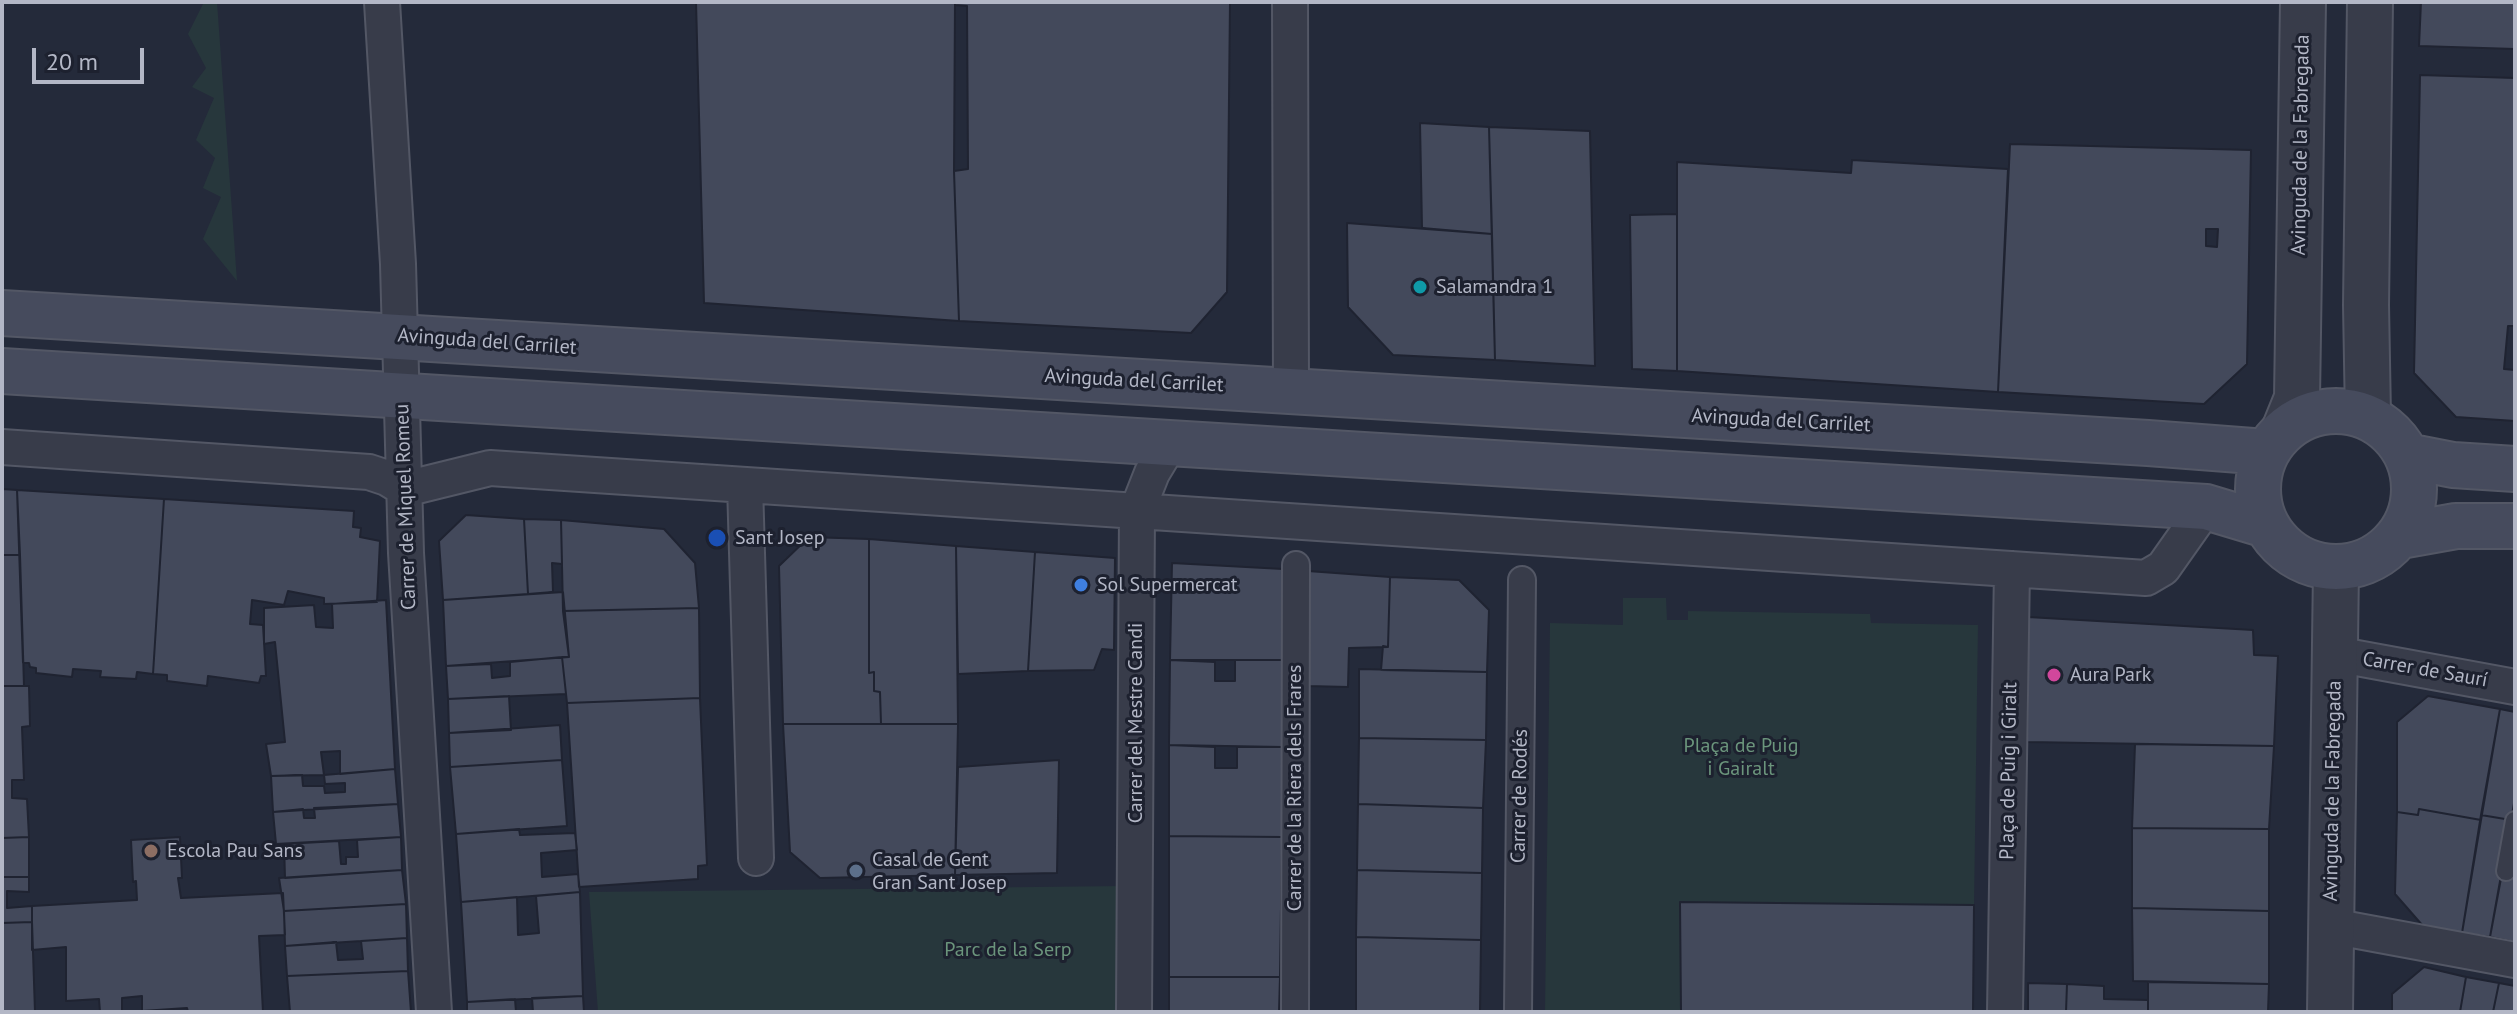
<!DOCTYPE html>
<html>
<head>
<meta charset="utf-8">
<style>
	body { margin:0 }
	#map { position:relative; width:2517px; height:1014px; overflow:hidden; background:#242a3a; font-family:"PT Sans",sans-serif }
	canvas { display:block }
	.frame { position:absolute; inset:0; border:4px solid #b3b7c6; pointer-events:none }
	.scale { position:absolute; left:32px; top:48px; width:112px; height:36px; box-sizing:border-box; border:4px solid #b3b7c6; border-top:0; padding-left:10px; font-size:24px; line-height:28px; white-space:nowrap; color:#b3b7c6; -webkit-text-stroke:6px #1d212f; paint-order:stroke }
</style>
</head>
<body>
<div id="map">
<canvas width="2517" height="1014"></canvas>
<div class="frame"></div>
<div class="scale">20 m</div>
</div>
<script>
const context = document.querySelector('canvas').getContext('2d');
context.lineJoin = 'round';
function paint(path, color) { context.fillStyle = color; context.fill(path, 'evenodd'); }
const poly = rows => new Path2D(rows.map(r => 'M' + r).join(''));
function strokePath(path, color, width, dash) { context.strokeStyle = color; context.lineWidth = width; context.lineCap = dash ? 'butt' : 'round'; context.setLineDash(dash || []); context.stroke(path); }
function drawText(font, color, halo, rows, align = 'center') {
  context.font = font + ' "PT Sans",sans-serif'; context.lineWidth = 6; context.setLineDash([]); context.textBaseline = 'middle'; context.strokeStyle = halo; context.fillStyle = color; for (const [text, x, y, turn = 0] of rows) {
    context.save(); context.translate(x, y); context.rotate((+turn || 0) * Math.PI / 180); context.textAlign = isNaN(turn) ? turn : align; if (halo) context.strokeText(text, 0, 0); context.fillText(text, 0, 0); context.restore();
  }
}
paint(poly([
	[204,2,217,2,237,281,203,239,221,197,203,188,215,158,196,140,214,98,192,87,206,68,188,34],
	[1623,598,1666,598,1667,620,1688,620,1688,611,1870,614,1871,623,1978,625,1974,905,1680,902,1680,1012,1545,1012,1550,623,1623,625],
	[1124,886,1125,1012,598,1012,589,892]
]), '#27373c');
const building = poly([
	[696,2,955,2,954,171,959,321,704,303,696,2],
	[955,2,1230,2,1227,292,1191,333,959,321,954,171,968,169,967,6,955,5,955,2],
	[2421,2,2515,2,2515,49,2419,46,2421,2],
	[2420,75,2515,78,2515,326,2508,326,2504,369,2515,370,2515,421,2456,417,2414,373,2420,75],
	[1420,123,1489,127,1492,234,1422,228,1420,123],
	[1489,127,1590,131,1595,366,1495,360,1489,127],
	[2010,144,2251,150,2247,364,2204,404,1998,392,2010,144],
	[2206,229,2218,229,2217,247,2206,246,2206,229],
	[1852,160,2008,169,1998,392,1677,371,1677,162,1851,173,1852,160],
	[1677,214,1677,371,1632,369,1630,215,1677,214],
	[1347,223,1492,234,1495,360,1393,355,1348,307,1347,223],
	[2,489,17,490,20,555,2,555,2,489],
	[17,490,164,499,153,674,137,672,136,679,100,677,101,671,73,669,72,677,36,673,36,668,30,667,29,663,23,663,17,490],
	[164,499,354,511,353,527,361,528,360,537,380,541,377,602,324,604,324,598,288,591,284,605,252,600,250,624,263,625,266,676,261,676,259,683,208,676,207,686,167,681,167,675,153,674,164,499],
	[466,515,524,519,528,594,443,600,439,541,466,515],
	[524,519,561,520,562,564,552,563,553,592,528,594,524,519],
	[561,520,664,529,695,563,699,608,563,611,561,520],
	[809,537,869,539,869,673,874,672,874,691,880,692,881,724,783,724,779,566,809,537],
	[869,539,956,546,958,724,881,724,880,692,874,691,874,672,869,673,869,539],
	[956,546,1035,552,1028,671,958,674,956,546],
	[1035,552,1115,558,1114,650,1102,649,1094,670,1028,671,1035,552],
	[2,555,20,555,24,686,2,686,2,555],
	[1172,563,1283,569,1283,660,1170,660,1172,563],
	[1308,571,1390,577,1388,647,1349,648,1348,687,1307,686,1308,571],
	[1390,577,1459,580,1489,610,1487,672,1381,670,1383,646,1388,647,1390,577],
	[563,592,569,657,446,666,443,600,563,592],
	[386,600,395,769,340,774,340,751,321,752,324,775,271,776,266,744,285,742,275,642,264,644,264,608,314,605,316,627,333,628,332,604,386,600],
	[699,608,700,698,567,703,562,657,569,657,563,611,699,608],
	[2028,617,2253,630,2254,655,2278,656,2274,746,2027,742,2028,617],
	[562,657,566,694,448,699,446,666,491,664,492,678,510,676,510,662,562,657],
	[1170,660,1215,662,1215,681,1235,681,1235,660,1283,660,1282,747,1169,745,1170,660],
	[1359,669,1487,672,1486,740,1359,738,1359,669],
	[2,686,29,686,30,726,22,727,24,780,12,780,12,798,27,799,29,837,2,838,2,686],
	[509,696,511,730,449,733,448,699,509,696],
	[2428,696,2500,709,2481,820,2419,809,2418,815,2397,812,2397,722,2428,696],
	[700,698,707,865,698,866,698,879,579,887,567,703,700,698],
	[2500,709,2515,712,2515,798,2511,820,2481,815,2500,709],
	[783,724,958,724,955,875,820,878,790,852,783,724],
	[560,725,562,760,450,767,449,733,560,725],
	[1359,738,1486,740,1483,808,1358,804,1359,738],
	[2135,744,2274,746,2269,829,2132,828,2135,744],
	[1169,745,1215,747,1215,768,1237,768,1237,747,1282,747,1282,837,1169,836,1169,745],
	[562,760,567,826,456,834,450,767,562,760],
	[1059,760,1057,873,955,875,958,767,1059,760],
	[395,769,398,804,273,812,271,776,302,775,303,786,324,786,325,793,345,792,345,783,325,784,324,775,395,769],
	[398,804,401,837,276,844,273,812,303,809,304,818,315,818,314,808,398,804],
	[1358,804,1483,808,1482,873,1357,870,1358,804],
	[2419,809,2481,820,2462,933,2423,926,2395,894,2397,812,2418,815,2419,809],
	[2481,815,2511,820,2490,937,2462,933,2481,815],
	[2132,828,2269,829,2269,911,2132,908,2132,828],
	[519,829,520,835,575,833,577,850,541,853,542,877,578,874,580,892,461,902,456,834,519,829],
	[1169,836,1282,837,1280,977,1169,977,1169,836],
	[29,837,29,877,2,877,2,838,29,837],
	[180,837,182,878,178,878,181,898,283,893,285,935,259,936,263,1012,188,1012,187,1008,142,1011,142,996,122,998,122,1012,100,1012,99,999,66,1001,66,947,32,950,32,906,137,900,136,881,133,882,131,840,180,837],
	[401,837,402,870,285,878,284,844,339,841,341,864,346,864,346,857,358,857,357,840,401,837],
	[402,870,406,904,284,911,279,878,402,870],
	[1357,870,1482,873,1481,940,1356,937,1357,870],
	[2502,873,2515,876,2515,942,2490,937,2502,873],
	[2,877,29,877,29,892,7,891,7,908,32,906,32,922,2,923,2,877],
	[580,892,583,996,467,1002,461,902,517,897,518,935,539,933,536,896,580,892],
	[1680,902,1974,905,1973,1012,1681,1012,1680,902],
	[406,904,407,938,285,946,284,911,406,904],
	[2132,908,2269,911,2269,984,2133,981,2132,908],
	[32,922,35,1012,2,1012,2,923,32,922],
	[1356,937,1481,940,1480,1012,1356,1012,1356,937],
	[407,938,408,971,287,976,285,946,336,942,338,960,363,959,361,941,407,938],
	[2424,967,2466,977,2460,1012,2392,1012,2392,994,2424,967],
	[408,971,411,1012,290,1012,287,976,408,971],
	[1169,977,1280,977,1279,1012,1169,1012,1169,977],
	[2466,977,2499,983,2493,1012,2460,1012,2466,977],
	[2148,982,2269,984,2268,1012,2148,1012,2148,982],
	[2028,983,2067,984,2066,1012,2028,1012,2028,983],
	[2499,983,2515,986,2515,1012,2493,1012,2499,983],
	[2067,984,2104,986,2104,999,2148,1000,2148,1012,2066,1012,2067,984],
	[583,996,584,1012,533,1012,532,998,583,996],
	[515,999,516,1012,467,1012,467,1002,515,999]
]);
paint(building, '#43495b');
strokePath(building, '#1f2331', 2);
const service = poly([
	[2506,871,2515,821]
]);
const pedestrian = poly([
	[1295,1012,1296,565],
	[1518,1012,1522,580]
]);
const minor = poly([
	[382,2,398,264,406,553,434,1012],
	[1290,2,1291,391],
	[2,447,369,472,387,478,405,489,490,468,2146,578,2163,568,2206,507],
	[745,485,756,858],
	[2335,654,2515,687],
	[2331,926,2515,960],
	[1134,1012,1137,511,1152,473,1170,443],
	[2005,1012,2012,569]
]);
const tertiary = poly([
	[2368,417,2366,305,2370,2],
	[2284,430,2297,398,2303,2],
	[2330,1012,2336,569]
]);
const secondary = poly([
	[2,313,2148,443,2266,452],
	[2,371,2206,507,2266,525],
	'2258 489a78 78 0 1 1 156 0a78 78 0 1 1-156 0Z',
	[2407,456,2453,465,2515,469],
	[2400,536,2456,526,2515,526]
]);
strokePath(service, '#535765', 22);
strokePath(pedestrian, '#535765', 30);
strokePath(minor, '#535765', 38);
strokePath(tertiary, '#535765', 48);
strokePath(secondary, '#535765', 48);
strokePath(service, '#383c4a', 18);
strokePath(pedestrian, '#383c4a', 26);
strokePath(minor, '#383c4a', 34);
strokePath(tertiary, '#383c4a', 44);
strokePath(secondary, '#464b5d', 44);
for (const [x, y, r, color] of [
	[1420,287,8,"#0f9aa8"],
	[717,538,10,"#1a4fb4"],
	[1081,585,8,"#3f7fe0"],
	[2054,675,8,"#d1479c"],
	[151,851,8,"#8d6e63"],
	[856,871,8,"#5c6f8a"]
]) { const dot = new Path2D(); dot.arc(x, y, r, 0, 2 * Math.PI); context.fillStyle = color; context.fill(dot); strokePath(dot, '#1d212f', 3); }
drawText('20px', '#b3b7c6', '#1d212f', [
	["Avinguda de la Fabregada",2301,145,-89],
	["Avinguda del Carrilet",487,342,4],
	["Avinguda del Carrilet",1134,381,3],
	["Avinguda del Carrilet",1781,421,3],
	["Carrer de Miquel Romeu",406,507,-92],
	["Carrer de Saurí",2425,670,10],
	["Carrer del Mestre Candi",1136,723,-90],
	["Plaça de Puig i Giralt",2009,771,-89],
	["Carrer de la Riera dels Frares",1295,788,-90],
	["Avinguda de la Fabregada",2333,791,-89],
	["Carrer de Rodés",1520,796,-89]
]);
drawText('20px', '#b3b7c6', '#1d212f', [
	["Salamandra 1",1436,287],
	["Sant Josep",735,538],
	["Sol Supermercat",1097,585],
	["Aura Park",2070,675],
	["Escola Pau Sans",167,851],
	["Casal de Gent",872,860],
	["Gran Sant Josep",872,883]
], 'left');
drawText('20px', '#6b957c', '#1d212f', [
	["Plaça de Puig",1741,746],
	["i Gairalt",1741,769],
	["Parc de la Serp",1008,950]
]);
</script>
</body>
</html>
